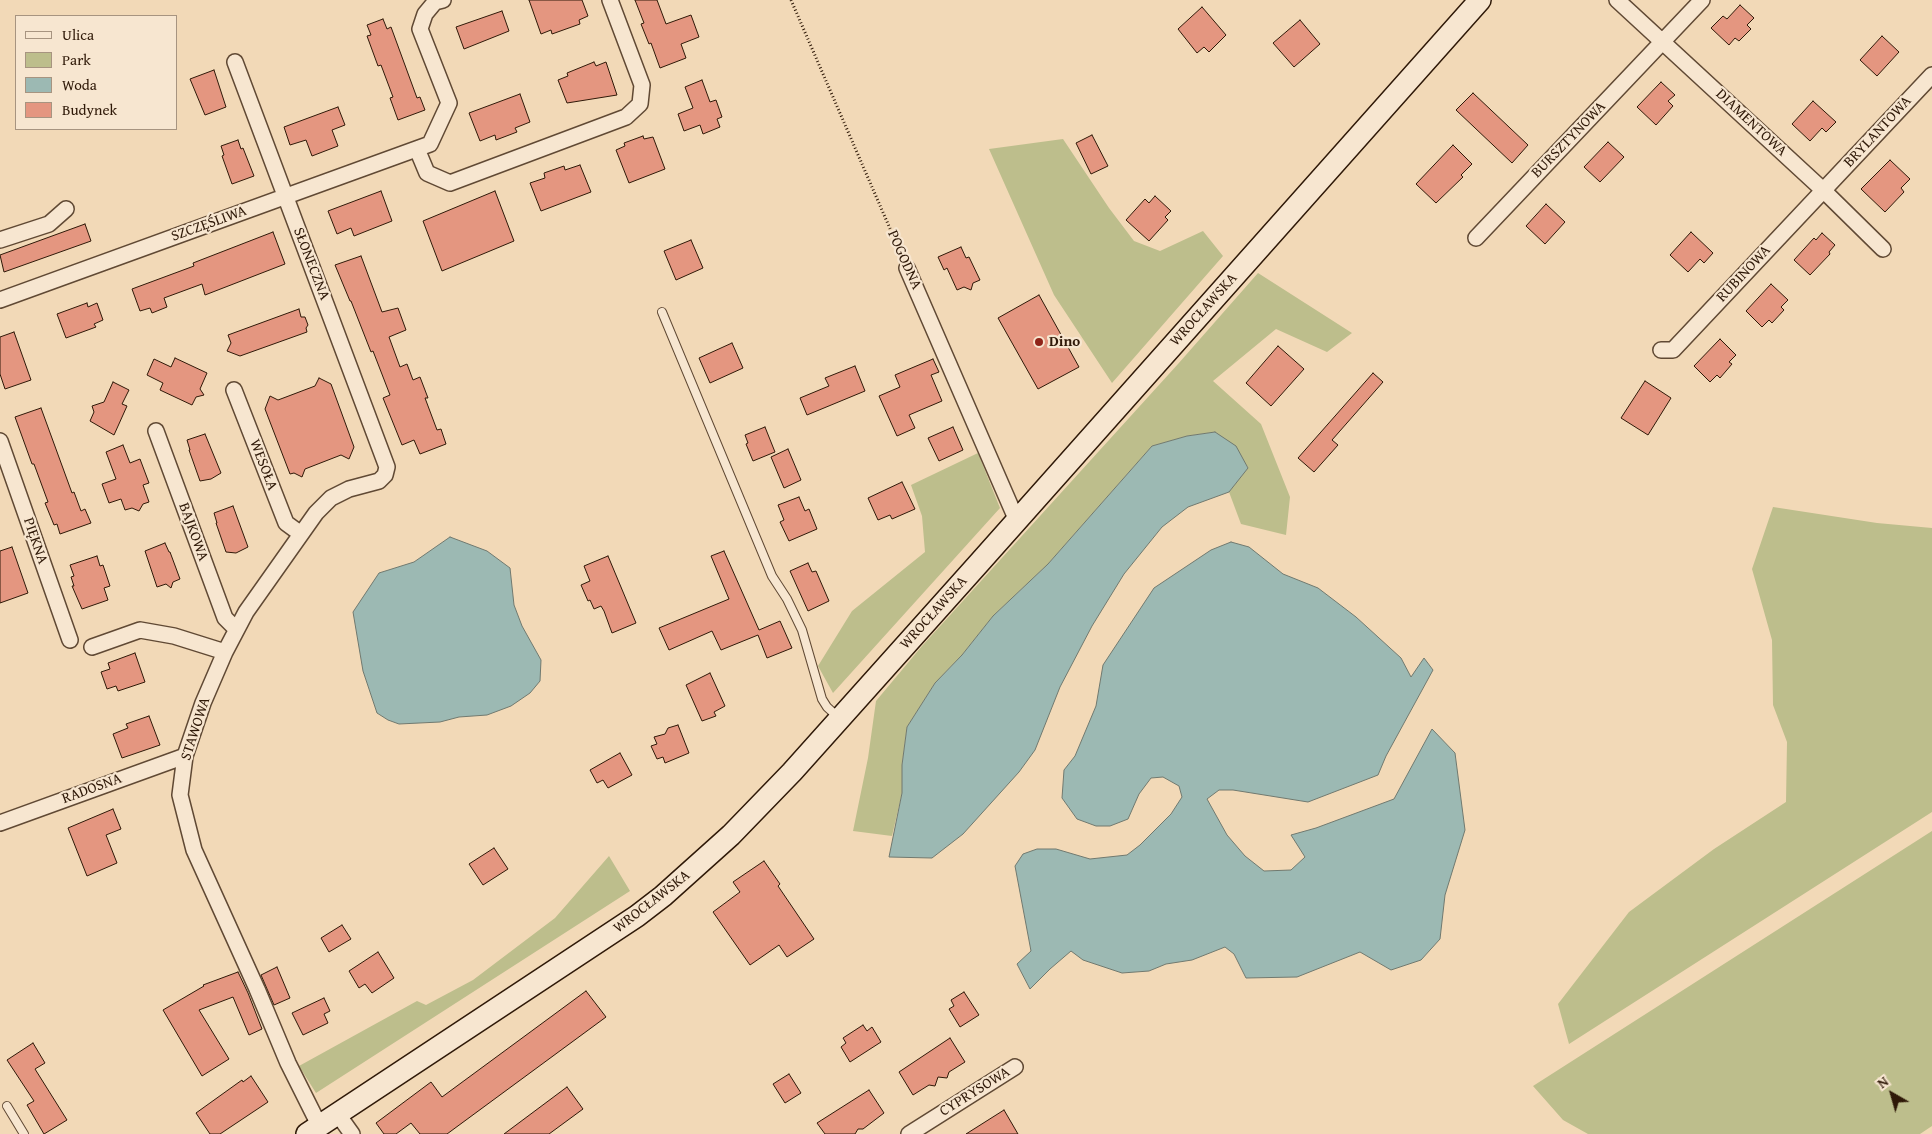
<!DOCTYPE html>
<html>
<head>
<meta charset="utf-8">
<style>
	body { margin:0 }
	#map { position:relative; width:1932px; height:1134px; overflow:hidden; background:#f2d9b7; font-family:"Gentium Book Plus",serif }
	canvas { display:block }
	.legend { position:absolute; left:15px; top:15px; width:162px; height:115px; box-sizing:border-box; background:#f7e6d0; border:1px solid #a79480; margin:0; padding:6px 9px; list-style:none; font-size:15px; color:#2f1908 }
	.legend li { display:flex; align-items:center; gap:10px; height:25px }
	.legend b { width:25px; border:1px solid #a79480 }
	.north { position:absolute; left:1867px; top:1069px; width:50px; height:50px; -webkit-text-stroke:4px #f7e6d0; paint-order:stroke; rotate:322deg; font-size:14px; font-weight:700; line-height:20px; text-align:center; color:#2f1908 }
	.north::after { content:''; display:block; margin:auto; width:18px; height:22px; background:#2f1908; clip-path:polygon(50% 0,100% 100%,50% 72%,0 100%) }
</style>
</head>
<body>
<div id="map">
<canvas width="1932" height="1134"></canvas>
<ul class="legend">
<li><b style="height:6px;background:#f7e6d0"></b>Ulica</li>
<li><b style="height:14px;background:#bdbe8c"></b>Park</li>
<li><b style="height:14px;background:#9cb9b3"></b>Woda</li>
<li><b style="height:14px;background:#e49680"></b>Budynek</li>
</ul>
<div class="north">N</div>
</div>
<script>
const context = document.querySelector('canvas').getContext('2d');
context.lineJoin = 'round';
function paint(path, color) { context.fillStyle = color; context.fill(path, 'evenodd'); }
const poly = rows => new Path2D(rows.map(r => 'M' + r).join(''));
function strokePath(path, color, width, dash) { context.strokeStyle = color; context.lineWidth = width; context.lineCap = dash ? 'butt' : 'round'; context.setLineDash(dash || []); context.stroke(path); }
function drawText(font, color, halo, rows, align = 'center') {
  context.font = font + ' "Gentium Book Plus",serif'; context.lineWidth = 4.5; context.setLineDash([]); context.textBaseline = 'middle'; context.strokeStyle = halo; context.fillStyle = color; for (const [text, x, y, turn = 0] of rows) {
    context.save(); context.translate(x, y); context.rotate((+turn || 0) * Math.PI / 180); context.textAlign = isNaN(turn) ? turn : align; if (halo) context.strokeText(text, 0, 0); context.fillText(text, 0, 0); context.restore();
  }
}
paint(poly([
	[1063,139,1109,208,1134,241,1160,251,1203,231,1223,256,1112,383,1054,295,989,149],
	[1258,273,1352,333,1327,352,1276,329,1213,381,1261,424,1290,497,1286,535,1241,524,1229,492,1248,467,1215,432,1187,436,1152,446,1048,564,993,616,962,655,935,683,907,727,902,764,902,793,892,836,853,831,868,758,876,701,922,646,1178,364],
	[978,453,1000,508,833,693,818,666,852,611,925,552,922,516,911,485],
	[1773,507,1877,523,1932,528,1932,812,1569,1044,1558,1004,1629,912,1714,849,1786,802,1787,742,1773,705,1772,640,1752,569],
	[1932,831,1932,1126,1920,1134,1588,1134,1563,1120,1533,1086],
	[609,856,630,891,316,1093,299,1066,417,1001,426,1005,473,980,555,918]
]), '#bdbe8c');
const water = poly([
	[1215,432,1236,446,1248,468,1229,492,1188,507,1162,527,1124,574,1092,626,1060,687,1035,750,1019,772,963,834,932,858,889,857,902,793,902,765,907,727,935,683,962,655,993,616,1048,564,1152,446,1187,436,1215,432],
	[450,537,487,551,510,568,514,605,522,626,541,660,540,681,530,693,511,706,487,715,459,717,440,722,399,724,388,720,377,713,363,671,353,612,379,573,414,562,450,537],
	[1231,542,1249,547,1283,574,1318,588,1356,617,1401,658,1411,677,1424,658,1433,670,1386,756,1378,775,1308,802,1233,790,1219,790,1207,799,1227,835,1245,856,1264,871,1291,870,1305,857,1291,835,1316,828,1394,799,1432,729,1455,753,1465,830,1445,895,1440,939,1421,960,1391,970,1360,952,1297,977,1246,978,1234,954,1225,947,1192,960,1166,964,1149,971,1122,973,1083,960,1071,951,1050,969,1030,989,1017,964,1031,951,1015,866,1023,854,1037,849,1056,849,1090,859,1127,855,1140,845,1171,814,1182,797,1179,786,1163,777,1151,778,1139,794,1128,819,1110,826,1096,826,1077,819,1062,798,1064,770,1075,756,1096,706,1103,665,1154,588,1211,550,1231,542]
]);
paint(water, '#9cb9b3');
strokePath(water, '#70796f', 1);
const building = poly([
	[529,0,582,0,588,16,579,20,580,24,552,34,551,30,541,34,529,0],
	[635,0,657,0,666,24,691,15,699,37,681,44,686,58,660,68,651,43,649,44,641,24,644,23,635,0],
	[1740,5,1754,18,1747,25,1751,29,1739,41,1735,38,1729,45,1711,28,1723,16,1727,19,1740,5],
	[1202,7,1226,35,1209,52,1204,47,1197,53,1178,29,1202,7],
	[502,11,509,31,464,49,456,27,502,11],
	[383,19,387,29,391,27,417,98,420,97,425,110,398,120,390,98,393,97,381,65,378,66,367,36,371,35,367,25,383,19],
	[1300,20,1320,44,1294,67,1273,43,1300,20],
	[1882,36,1899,52,1877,76,1860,60,1882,36],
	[594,62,596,66,606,62,617,95,567,103,558,80,568,76,567,73,594,62],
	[214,70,226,107,205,115,190,79,214,70],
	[702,80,710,102,716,100,722,117,717,119,720,127,703,134,700,125,684,131,678,114,693,108,685,87,702,80],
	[1661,82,1675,95,1668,101,1673,106,1656,125,1637,107,1661,82],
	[1473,93,1528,145,1512,163,1456,110,1473,93],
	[520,94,530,122,515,128,517,132,496,140,495,135,480,141,469,113,520,94],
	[1813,101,1836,122,1826,132,1822,128,1810,141,1792,124,1813,101],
	[338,107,345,125,332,130,338,146,312,156,306,140,290,145,284,127,338,107],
	[1092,135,1108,166,1091,174,1076,143,1092,135],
	[643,136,644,139,653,137,665,169,629,183,616,150,625,146,624,143,643,136],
	[238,140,241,149,243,148,254,176,232,184,222,156,224,155,221,146,238,140],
	[1608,142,1624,157,1600,182,1584,167,1608,142],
	[1453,145,1472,164,1461,175,1463,177,1436,203,1416,184,1453,145],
	[1890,160,1910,179,1901,188,1904,192,1885,212,1861,189,1890,160],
	[580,165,591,192,541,211,530,183,545,178,544,173,564,166,565,170,580,165],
	[381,191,392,221,354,236,351,228,337,234,328,211,381,191],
	[495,191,514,241,442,271,423,221,495,191],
	[1155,196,1171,211,1165,217,1168,220,1149,241,1126,220,1145,199,1149,203,1155,196],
	[1546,204,1565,222,1545,244,1526,226,1546,204],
	[85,224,91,241,4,272,0,255,85,224],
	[273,232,285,264,205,295,202,284,164,298,167,307,152,313,150,308,140,311,132,289,194,266,193,263,273,232],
	[1691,232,1713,253,1704,263,1700,259,1688,272,1670,255,1691,232],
	[1822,233,1835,245,1829,252,1830,254,1810,275,1794,260,1814,238,1816,240,1822,233],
	[691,240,703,268,676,280,664,251,691,240],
	[961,247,966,258,969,257,980,280,973,283,971,290,964,287,957,290,947,268,944,270,938,257,961,247],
	[361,256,382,312,398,308,406,330,389,337,400,367,407,364,413,380,420,377,428,398,425,398,437,430,441,429,446,444,420,454,414,440,402,445,383,398,390,395,373,351,371,352,351,301,350,301,335,265,361,256],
	[1771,284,1788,300,1781,307,1784,310,1772,323,1769,320,1762,327,1746,311,1771,284],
	[1039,295,1079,367,1038,389,998,318,1039,295],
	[87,303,88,307,97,303,103,320,94,324,96,327,66,338,57,314,87,303],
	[299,309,301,317,305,317,308,325,306,328,307,332,240,356,227,351,231,343,228,335,299,309],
	[14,332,31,380,5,389,0,374,0,337,14,332],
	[1720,339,1736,355,1729,362,1732,364,1720,378,1717,375,1710,382,1694,366,1720,339],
	[732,343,743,368,710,383,699,358,732,343],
	[1278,346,1304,369,1271,406,1246,383,1278,346],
	[175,358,207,373,200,389,204,395,196,397,192,405,160,390,163,383,147,375,154,359,171,367,175,358],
	[933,359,939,372,931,375,942,401,909,415,915,428,897,436,879,396,900,387,895,375,933,359],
	[855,366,865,391,807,415,800,398,829,386,825,378,855,366],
	[1373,373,1383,382,1332,440,1338,445,1314,472,1298,458,1373,373],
	[319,378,331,384,354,447,349,459,341,455,305,469,302,477,294,473,290,474,265,409,270,396,278,400,286,397,315,386,319,378],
	[1645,381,1671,398,1648,435,1621,418,1645,381],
	[113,382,129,390,122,404,127,406,114,435,90,421,94,412,92,406,104,402,113,382],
	[41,408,72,493,74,492,81,511,85,509,91,523,60,534,57,524,54,525,45,503,48,502,34,464,32,464,15,417,41,408],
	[765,427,775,452,753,461,746,444,748,443,745,435,765,427],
	[953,427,963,450,939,461,928,438,953,427],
	[205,434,221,473,211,479,200,481,189,450,190,450,187,440,205,434],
	[123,445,130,463,140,459,149,483,143,485,149,502,143,504,139,511,132,508,125,510,121,499,109,503,102,484,116,479,106,452,123,445],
	[788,449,801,480,784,488,771,457,788,449],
	[902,482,915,509,892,519,890,515,878,520,868,498,902,482],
	[799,497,805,511,809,509,817,529,789,541,780,522,784,520,778,505,799,497],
	[233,506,248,547,236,553,226,552,216,523,217,523,214,513,233,506],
	[165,543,169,552,170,552,180,579,173,582,171,588,166,584,157,587,145,551,165,543],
	[12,547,28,593,0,603,0,551,12,547],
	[724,551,759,630,780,621,792,648,767,658,758,635,721,650,712,631,669,650,659,628,729,599,711,556,724,551],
	[97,556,100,566,103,565,110,586,104,588,108,600,82,609,72,586,74,586,71,577,74,576,70,565,97,556],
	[608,556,636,623,612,633,604,611,601,606,594,609,590,600,588,601,581,585,590,581,584,566,608,556],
	[808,563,812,572,816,571,829,601,808,611,790,571,808,563],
	[135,653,145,682,118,691,116,686,107,689,101,672,110,669,108,663,135,653],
	[710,673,725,706,714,712,716,716,702,721,686,685,710,673],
	[149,716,160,745,122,758,113,734,128,728,126,724,149,716],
	[678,725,689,753,665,763,663,757,657,759,651,746,657,744,654,737,665,734,668,728,678,725],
	[620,753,632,775,608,788,603,780,597,783,590,770,620,753],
	[113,809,121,829,106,835,117,863,87,876,68,828,113,809],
	[494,848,508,869,483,885,469,864,494,848],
	[764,861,780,884,778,886,814,939,787,957,779,945,750,965,713,912,740,892,733,882,764,861],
	[342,925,351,939,329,952,321,938,342,925],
	[378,952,394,978,372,993,365,984,359,988,349,971,378,952],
	[277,967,290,998,274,1005,261,975,277,967],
	[238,972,248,993,262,1029,249,1035,233,997,199,1010,229,1059,202,1076,163,1010,204,986,203,985,238,972],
	[586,991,606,1017,447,1134,420,1134,411,1123,396,1134,384,1134,376,1123,431,1082,442,1097,586,991],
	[964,992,979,1015,960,1027,949,1009,954,1006,951,1000,964,992],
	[324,998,330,1011,324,1014,328,1023,303,1035,292,1013,324,998],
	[863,1025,867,1031,872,1027,881,1042,850,1062,841,1047,846,1043,843,1038,863,1025],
	[950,1038,965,1062,949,1072,947,1078,938,1077,935,1086,929,1085,913,1095,899,1072,950,1038],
	[33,1043,45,1063,35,1069,67,1120,44,1134,27,1105,34,1101,7,1060,33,1043],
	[789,1074,801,1093,785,1103,773,1084,789,1074],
	[251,1076,268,1102,220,1134,210,1134,196,1113,242,1080,243,1082,251,1076],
	[567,1087,583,1109,549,1134,504,1134,567,1087],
	[869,1090,884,1113,863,1129,858,1129,855,1134,825,1134,817,1123,869,1090],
	[1004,1110,1018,1134,966,1134,1004,1110]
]);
paint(building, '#e49680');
strokePath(building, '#2f1908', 1);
const lane = poly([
	[662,312,772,576,787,599,802,630,822,699,827,707,839,718],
	[7,1106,24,1134]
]);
const street = poly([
	[1617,0,1823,190,1883,249],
	[235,62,387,467,385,475,379,481,349,489,331,498,316,513,246,612,225,652,203,703,185,756,180,795,194,850,257,989,288,1063,319,1125],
	[417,149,427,173,450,183,626,117,640,104,642,85,610,0],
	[1476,238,1702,0],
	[0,240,49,224,66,209],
	[907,268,1014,514,1019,518],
	[0,300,430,144,449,103,420,29,425,14,435,2,443,0],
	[1661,350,1673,350,1932,75],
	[234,390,286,523,301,534],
	[156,431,225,618,236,629],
	[0,441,70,640],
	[92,647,140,630,174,636,225,652],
	[0,823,185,756],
	[337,1113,352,1134],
	[909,1134,1015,1067]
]);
const secondary = poly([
	[307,1134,637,916,663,896,731,835,792,772,980,562,1480,0]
]);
strokePath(lane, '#604934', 10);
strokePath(street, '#604934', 18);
strokePath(secondary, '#2f1908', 24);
strokePath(poly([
	[791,0,901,254]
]), '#2f1908', 3, [1, 2.5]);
strokePath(lane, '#f7e6d0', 8);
strokePath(street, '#f7e6d0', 15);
strokePath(secondary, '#f7e6d0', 21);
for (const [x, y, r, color] of [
	[1039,342,5,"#8f2418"]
]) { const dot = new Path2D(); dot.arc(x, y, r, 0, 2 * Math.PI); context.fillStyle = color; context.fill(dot); strokePath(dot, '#f7e6d0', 2); }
drawText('15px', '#2f1908', '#f7e6d0', [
	["DIAMENTOWA",1751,123,43],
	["BRYLANTOWA",1878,132,-47],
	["BURSZTYNOWA",1569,140,-46],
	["SZCZĘŚLIWA",209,224,-20],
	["POGODNA",904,260,66],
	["SŁONECZNA",311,264,69],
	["RUBINOWA",1744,274,-47],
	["WROCŁAWSKA",1204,310,-48],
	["WESOŁA",263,465,69],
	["BAJKOWA",193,532,70],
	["PIĘKNA",35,541,71],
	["WROCŁAWSKA",934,613,-48],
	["STAWOWA",196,729,-72],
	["RADOSNA",92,789,-20],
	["WROCŁAWSKA",652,902,-38],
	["CYPRYSOWA",975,1092,-32]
]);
drawText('bold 15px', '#2f1908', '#f7e6d0', [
	["Dino",1049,342]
], 'left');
</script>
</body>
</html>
